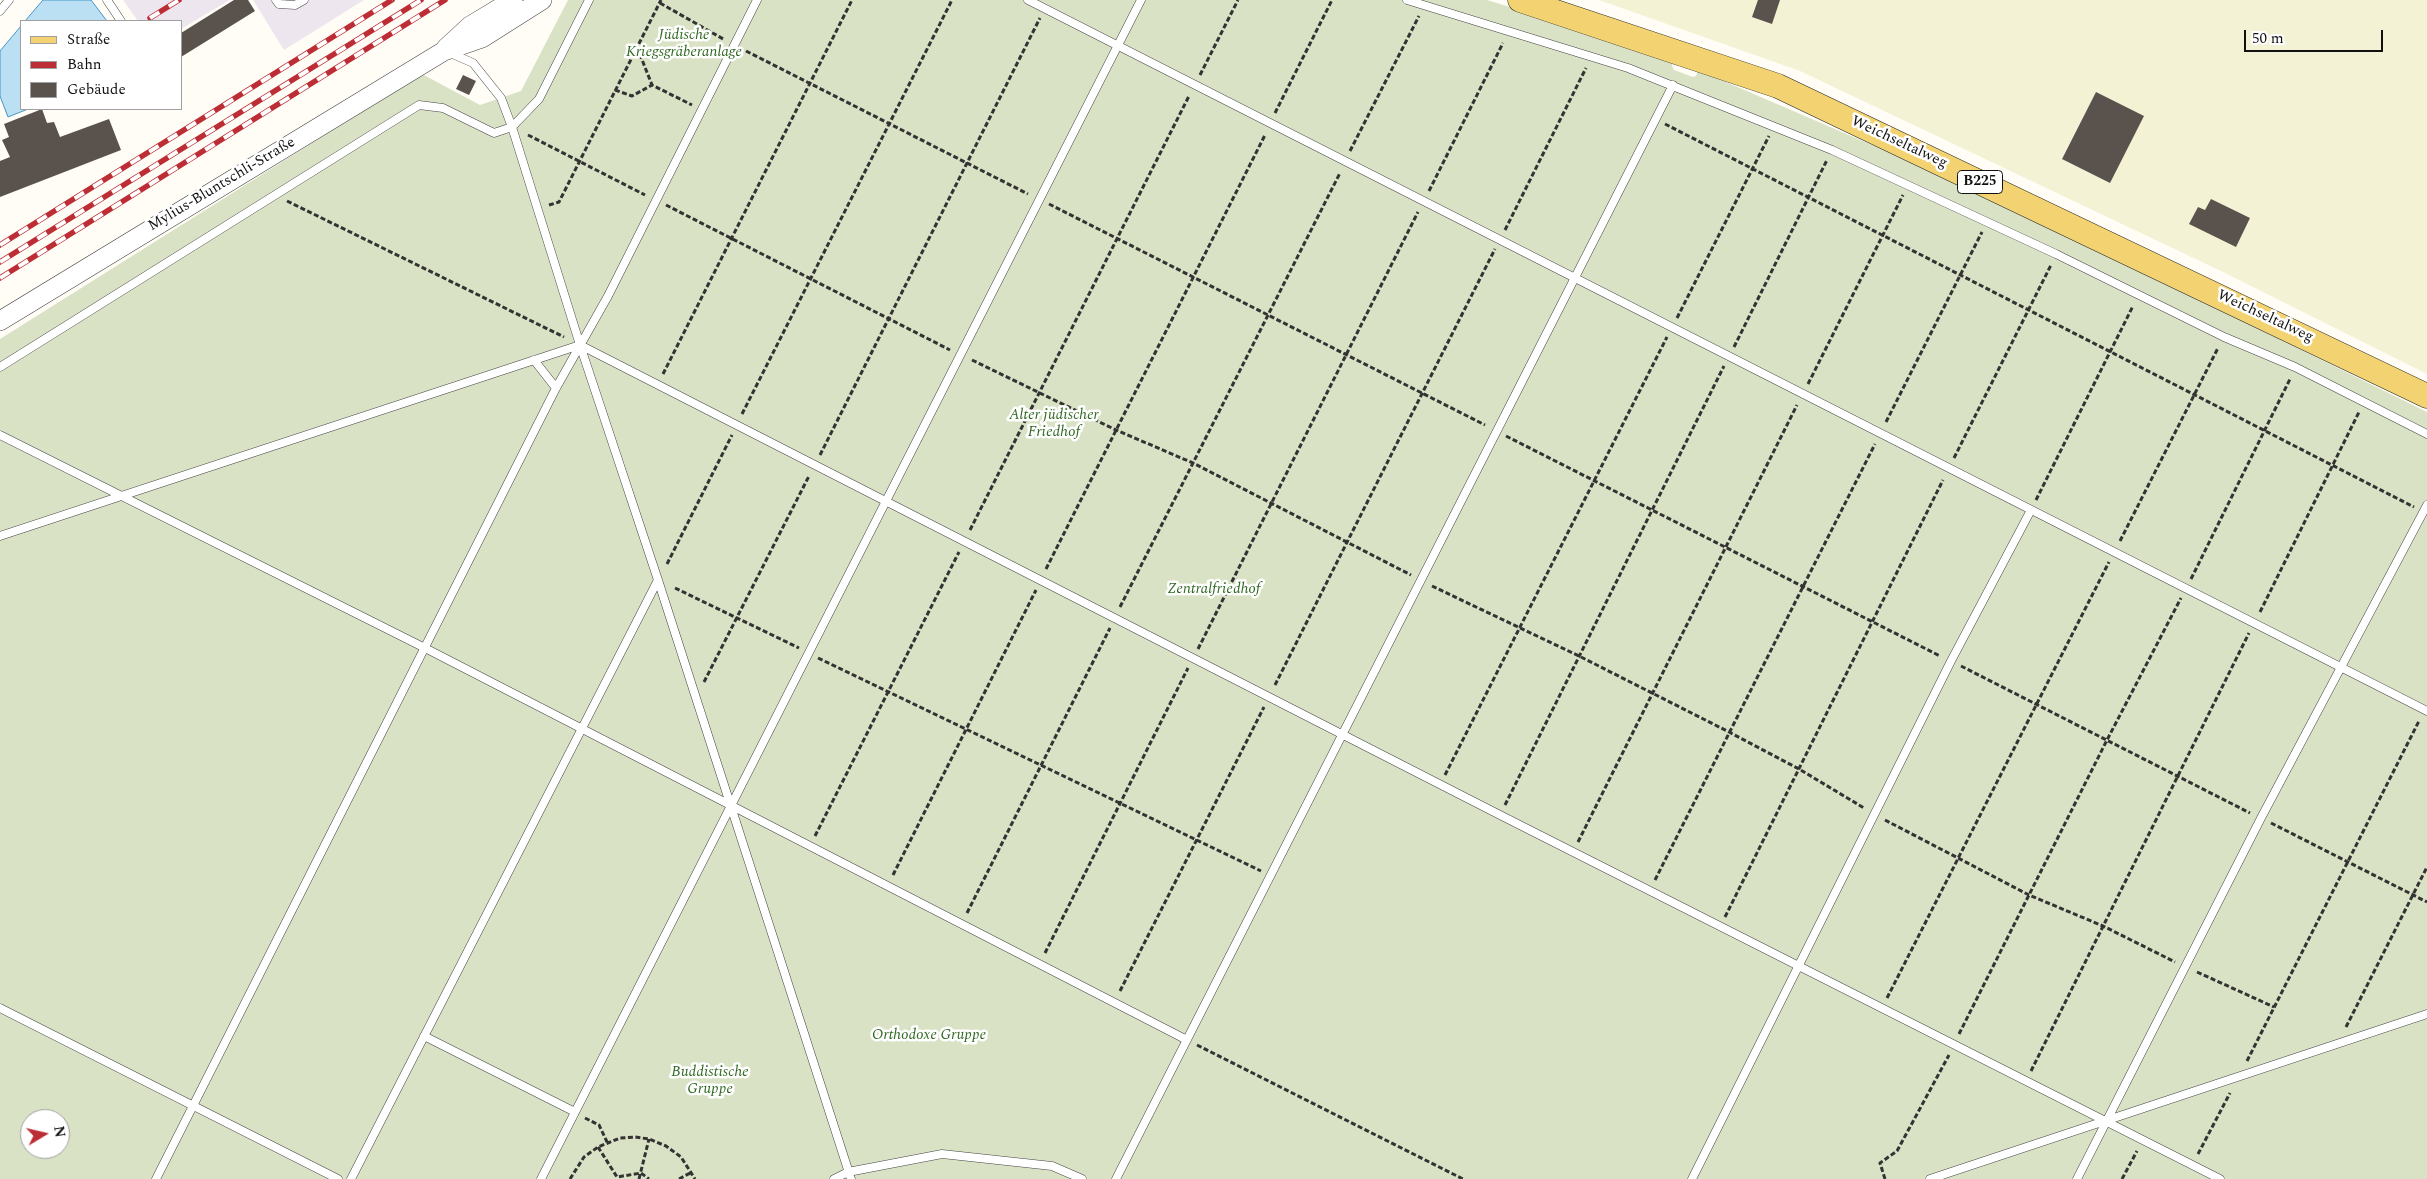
<!DOCTYPE html>
<html>
<head>
<meta charset="utf-8">
<style>
	body { margin:0 }
	#map { position:relative; width:2427px; height:1179px; overflow:hidden; background:#fffdf5; font-family:Spectral,serif }
	canvas { display:block }
	.legend { position:absolute; left:20px; top:20px; width:162px; height:90px; box-sizing:border-box; background:#fff; border:1px solid #a0a0a0; margin:0; padding:6px 9px; list-style:none; font-size:15px; color:#111 }
	.legend li { display:flex; align-items:center; gap:10px; height:25px }
	.legend b { width:25px; border:1px solid #a0a0a0 }
	.north { position:absolute; left:20px; top:1109px; width:50px; height:50px; box-sizing:border-box; background:#fff; border:1px solid #a0a0a0; border-radius:50%; rotate:81deg; font-size:14px; font-weight:700; line-height:20px; text-align:center; color:#111 }
	.north::after { content:''; display:block; margin:auto; width:18px; height:22px; background:#bd2d35; clip-path:polygon(50% 0,100% 100%,50% 72%,0 100%) }
	.scale { position:absolute; left:2244px; top:30px; width:139px; height:22px; box-sizing:border-box; border:2px solid #111; border-top:0; padding-left:6px; font-size:15px; line-height:18px; white-space:nowrap; color:#111; -webkit-text-stroke:4px #fff; paint-order:stroke }
</style>
</head>
<body>
<div id="map">
<canvas width="2427" height="1179"></canvas>
<ul class="legend">
<li><b style="height:6px;background:#f3d271"></b>Straße</li>
<li><b style="height:6px;background:#bd2d35"></b>Bahn</li>
<li><b style="height:14px;background:#59524d"></b>Gebäude</li>
</ul>
<div class="north">N</div>
<div class="scale">50 m</div>
</div>
<script>
const context = document.querySelector('canvas').getContext('2d');
context.lineJoin = 'round';
function paint(path, color) { context.fillStyle = color; context.fill(path, 'evenodd'); }
const poly = rows => new Path2D(rows.map(r => 'M' + r).join(''));
function strokePath(path, color, width, dash) { context.strokeStyle = color; context.lineWidth = width; context.lineCap = dash ? 'butt' : 'round'; context.setLineDash(dash || []); context.stroke(path); }
function drawText(font, color, halo, rows, align = 'center') {
  context.font = font + ' Spectral,serif'; context.lineWidth = 5; context.setLineDash([]); context.textBaseline = 'middle'; context.strokeStyle = halo; context.fillStyle = color; for (const [text, x, y, turn = 0] of rows) {
    context.save(); context.translate(x, y); context.rotate((+turn || 0) * Math.PI / 180); context.textAlign = isNaN(turn) ? turn : align; if (halo) context.strokeText(text, 0, 0); context.fillText(text, 0, 0); context.restore();
  }
}
paint(poly([
	[123,0,230,0,181,29,181,21,138,21],
	[253,0,364,0,284,50]
]), '#eee6ef');
paint(poly([
	[1599,0,2427,0,2427,374,2223,272,1800,71],
	[2096,92,2110,183,2062,158]
]), '#f4f2d5');
paint(poly([
	[568,0,1487,0,1599,34,1674,61,1672,66,1674,70,1693,77,1696,76,1698,70,1879,148,2066,234,2427,412,2427,1179,0,1179,0,339,422,74,480,105,521,91],
	[30,1119,60,1119,60,1149,30,1149]
]), '#d9e2c5');
const water = poly([
	[43,0,91,0,107,21,25,21,43,0],
	[21,26,21,109,28,109,8,117,0,96,0,51,21,26]
]);
paint(water, '#bbe0f4');
strokePath(water, '#4595c9', 1);
paint(poly([
	[234,0,248,0,255,11,181,57,181,33],
	[1758,0,1780,0,1772,24,1752,17],
	[463,75,476,81,469,95,456,89],
	[2096,92,2144,116,2110,183,2062,159],
	[42,109,47,123,54,122,60,137,109,119,121,150,0,197,0,161,10,157,2,140,9,137,4,124],
	[2211,199,2250,218,2236,247,2189,224,2198,207,2205,210]
]), '#59524d');
const service = poly([
	[107,0,121,21],
	[276,0,279,4,295,5,304,0],
	[1028,0,2427,711],
	[1407,0,1628,68,1832,150,2056,254,2224,337,2295,367,2427,434],
	[0,11,9,0],
	[448,52,473,63,501,98,512,127,580,345,658,580,851,1179],
	[534,360,556,388],
	[0,367,419,105,443,108,494,133,512,127,539,99,589,0],
	[0,435,425,648,1187,1040],
	[0,536,580,345,1500,815,2220,1179],
	[0,1008,338,1179],
	[424,1036,575,1112],
	[156,1179,556,388,608,296,757,0],
	[351,1179,658,580],
	[541,1179,1141,0],
	[834,1179,848,1172,942,1154,1052,1166,1082,1179],
	[1116,1179,1673,85],
	[1692,1179,1951,661,2031,510],
	[1930,1179,2427,1014],
	[2077,1179,2261,818,2427,505]
]);
const tertiary = poly([
	[446,48,470,26,513,0],
	[0,321,444,51,482,38,542,0]
]);
const primary = poly([
	[1520,0,1778,86,2427,396]
]);
strokePath(service, '#444', 9);
strokePath(tertiary, '#444', 20);
strokePath(primary, '#222', 25);
strokePath(poly([
	[660,3,725,40],
	[637,47,652,85],
	[746,51,1028,194],
	[1200,75,1238,0],
	[615,90,632,96,652,85,692,105],
	[1275,113,1332,0],
	[1665,124,2414,507],
	[528,135,645,195],
	[1350,151,1419,16],
	[1429,191,1503,43],
	[287,201,564,337],
	[1049,204,1485,425],
	[549,205,559,202,661,0],
	[666,205,950,350],
	[1505,230,1586,68],
	[1677,318,1769,136],
	[1734,347,1827,160],
	[972,360,1116,430,1193,463,1411,575],
	[663,374,852,0],
	[1808,384,1903,195],
	[742,414,952,0],
	[1886,422,1982,232],
	[1506,436,1940,656],
	[820,455,1040,18],
	[1954,458,2051,265],
	[2036,500,2133,306],
	[970,530,1189,96],
	[2120,541,2218,348],
	[667,564,732,435],
	[1046,569,1265,135],
	[2191,579,2290,379],
	[1432,586,1579,656,1729,732,1799,769,1864,808],
	[675,588,799,648],
	[1120,607,1340,173],
	[2260,612,2359,412],
	[1198,649,1418,212],
	[818,658,1261,871],
	[1961,666,2250,813],
	[704,682,809,476],
	[1275,685,1495,249],
	[1445,775,1667,337],
	[1505,805,1724,366],
	[1885,820,2029,895,2103,926,2175,962],
	[2271,823,2427,902],
	[815,836,959,552],
	[1578,842,1797,405],
	[893,875,1036,590],
	[1655,880,1875,444],
	[967,913,1110,628],
	[1725,917,1943,480],
	[1045,953,1188,668],
	[2197,972,2274,1007],
	[1120,991,1264,707],
	[1887,998,2109,562],
	[2346,1027,2427,867],
	[1959,1034,2107,740,2181,598],
	[1197,1045,1463,1179],
	[2247,1061,2419,721],
	[2031,1071,2249,633],
	[585,1118,599,1125,607,1142],
	[598,1147,617,1177,641,1173,649,1179],
	[2198,1154,2230,1093],
	[570,1179,584,1157,598,1147,620,1138,635,1137,649,1139,666,1146,681,1157,695,1179],
	[639,1179,649,1139],
	[679,1179,692,1172],
	[1885,1179,1880,1163,1897,1151,1949,1055],
	[2122,1179,2137,1151]
]), '#333', 3, [5, 2.5]);
strokePath(service, '#fff', 8);
strokePath(tertiary, '#fff', 19);
strokePath(primary, '#f3d271', 24);
const rail = poly([
	[150,18,179,0],
	[0,245,392,0],
	[0,262,421,0],
	[0,278,445,0]
]);
strokePath(rail, '#bd2d35', 5.5);
strokePath(rail, '#fff', 4, [11]);
for (const [x, y, w] of [
	[1980,182,45]
]) { const box = new Path2D(); box.roundRect(x - w / 2, y - 11.5, w, 23, 4); context.fillStyle = '#fff'; context.fill(box); strokePath(box, '#111', 1); }
drawText('bold 14px', '#111', null, [
	["B225",1980,182]
]);
drawText('italic 15px', '#316822', '#fff', [
	["Jüdische",684,36],
	["Kriegsgräberanlage",684,53],
	["Alter jüdischer",1054,416],
	["Friedhof",1054,433],
	["Zentralfriedhof",1214,590],
	["Orthodoxe Gruppe",929,1036],
	["Buddistische",710,1073],
	["Gruppe",710,1090]
]);
drawText('15px', '#111', '#fff', [
	["Weichseltalweg",1899,143,25],
	["Mylius-Bluntschli-Straße",222,185,-31],
	["Weichseltalweg",2265,317,25]
]);
</script>
</body>
</html>
